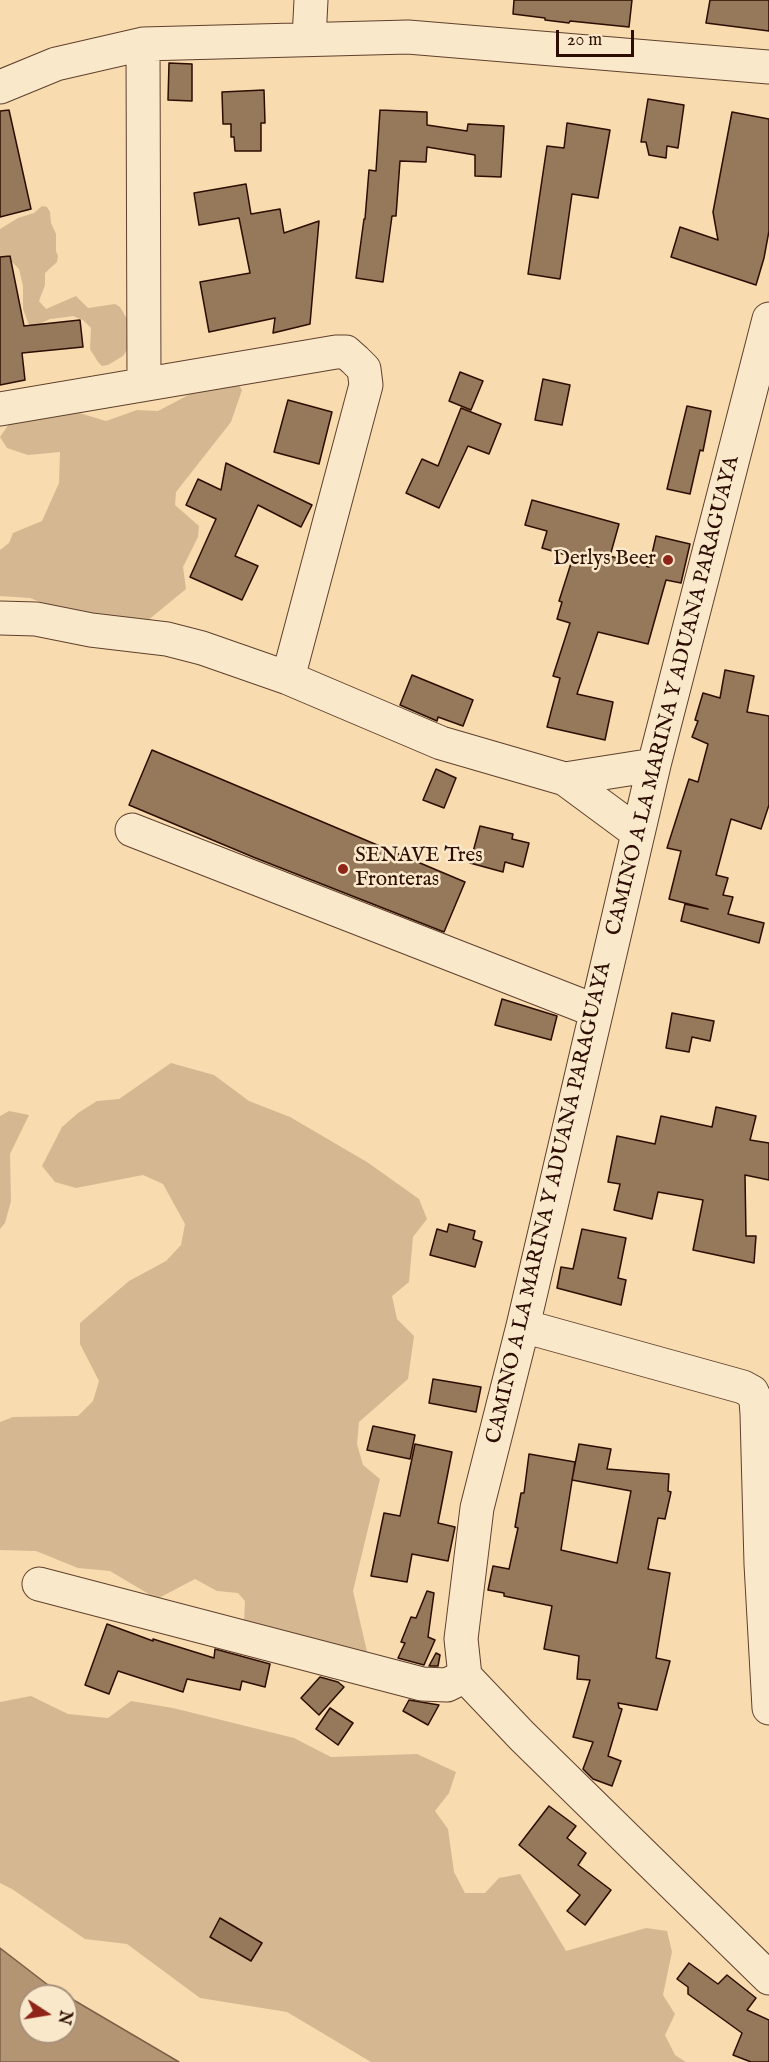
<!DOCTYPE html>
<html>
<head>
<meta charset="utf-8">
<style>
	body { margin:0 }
	#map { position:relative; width:769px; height:2062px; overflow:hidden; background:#f8dbaf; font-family:"IM FELL English",serif }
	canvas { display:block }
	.north { position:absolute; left:18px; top:1984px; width:60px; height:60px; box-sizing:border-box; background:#fae8cb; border:2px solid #a8907a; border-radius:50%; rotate:102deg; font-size:16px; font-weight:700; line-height:24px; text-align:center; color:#2c0d00 }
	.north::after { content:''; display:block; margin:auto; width:21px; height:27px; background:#8f2418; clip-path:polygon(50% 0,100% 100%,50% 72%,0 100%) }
	.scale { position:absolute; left:556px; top:30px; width:78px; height:27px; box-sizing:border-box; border:3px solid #2c0d00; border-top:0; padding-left:8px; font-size:18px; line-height:21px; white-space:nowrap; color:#2c0d00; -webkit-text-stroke:4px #fae8cb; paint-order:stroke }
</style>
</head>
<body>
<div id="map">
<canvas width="769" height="2062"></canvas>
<div class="north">N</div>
<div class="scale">20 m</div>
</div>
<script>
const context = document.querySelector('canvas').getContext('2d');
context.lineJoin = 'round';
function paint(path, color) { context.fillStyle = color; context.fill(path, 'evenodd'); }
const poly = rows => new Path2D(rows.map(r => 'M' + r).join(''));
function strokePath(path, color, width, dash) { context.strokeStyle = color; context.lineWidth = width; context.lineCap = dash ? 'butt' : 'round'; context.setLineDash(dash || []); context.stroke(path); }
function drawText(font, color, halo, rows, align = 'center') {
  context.font = font + ' "IM FELL English",serif'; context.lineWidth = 5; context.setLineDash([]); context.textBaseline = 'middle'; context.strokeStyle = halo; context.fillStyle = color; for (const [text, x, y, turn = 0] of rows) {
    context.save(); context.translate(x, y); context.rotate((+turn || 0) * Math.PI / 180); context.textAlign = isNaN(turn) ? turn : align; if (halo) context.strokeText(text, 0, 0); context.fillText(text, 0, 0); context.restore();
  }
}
paint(poly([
	[42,206,47,207,50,212,51,223,56,234,56,251,58,256,57,262,45,273,45,285,39,301,46,309,76,296,88,308,115,304,120,307,134,331,136,337,123,356,108,365,102,366,98,362,90,349,91,328,83,320,73,316,67,317,50,319,34,327,29,325,23,309,23,286,19,269,10,260,0,263,0,229,18,218,34,213],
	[215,381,236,381,242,390,231,422,176,492,175,505,199,526,198,537,183,567,186,589,147,621,103,627,30,598,0,596,0,550,9,543,13,533,42,521,59,483,60,452,28,455,7,448,0,437,11,421,76,412,106,421,137,410,158,411],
	[171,1063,214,1075,249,1101,290,1117,367,1162,419,1199,427,1219,413,1237,409,1282,392,1296,397,1319,414,1336,408,1379,359,1422,357,1444,363,1465,380,1479,353,1591,368,1656,244,1621,245,1601,238,1593,217,1591,195,1579,157,1599,110,1571,78,1568,36,1551,0,1550,0,1422,13,1417,78,1416,93,1401,99,1381,80,1344,80,1323,129,1281,166,1261,181,1245,185,1224,163,1184,143,1175,76,1188,55,1182,42,1166,62,1127,78,1113,97,1101,119,1099],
	[9,1111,29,1115,10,1154,11,1201,5,1223,0,1229,0,1116],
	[31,1696,68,1714,108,1718,131,1701,173,1708,294,1738,331,1757,417,1754,456,1772,449,1793,435,1811,448,1829,454,1872,465,1893,485,1893,499,1878,520,1874,566,1951,646,1928,667,1931,672,1952,663,1995,675,2014,665,2035,675,2055,686,2062,371,2062,287,2012,200,1998,127,1944,85,1939,12,1889,0,1883,0,1702]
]), '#d5b891');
const water = poly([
	[0,1948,48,1985,179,2062,0,2062,0,1948],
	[30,1996,66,1996,66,2032,30,2032,30,1996]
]);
paint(water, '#b39574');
strokePath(water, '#7d5f46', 1.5);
const building = poly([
	[514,0,632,0,629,27,570,21,569,23,545,20,545,18,513,14,514,0],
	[710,0,769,0,769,31,706,23,710,0],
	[169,63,192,64,192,101,168,100,169,63],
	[264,90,265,123,261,123,261,151,235,151,234,137,231,137,231,124,223,124,222,92,264,90],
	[648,99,684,105,678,148,667,146,666,158,649,155,646,142,641,142,648,99],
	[9,110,31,209,0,217,0,111,9,110],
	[380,110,427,112,427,125,467,131,468,124,504,126,501,177,475,176,475,155,427,147,426,162,400,161,396,216,392,216,383,282,356,278,364,219,365,219,369,170,376,171,380,110],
	[732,112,769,119,769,231,764,258,756,285,671,257,680,227,718,240,713,212,732,112],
	[567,123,610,130,598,198,572,194,560,279,528,274,547,146,564,148,567,123],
	[246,184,251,214,280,209,284,233,319,221,310,324,273,333,275,318,209,332,200,282,250,273,239,218,199,225,194,193,246,184],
	[10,256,24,326,80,320,83,347,22,353,25,380,0,385,0,257,10,256],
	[460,372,483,381,471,410,449,401,460,372],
	[543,379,570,385,562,425,535,420,543,379],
	[288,400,332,412,319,464,274,452,288,400],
	[687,406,711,411,703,451,700,450,690,494,667,489,687,406],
	[461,408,501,424,489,454,468,446,439,508,406,493,422,459,438,466,461,408],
	[226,463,312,505,301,527,258,505,235,556,258,566,242,600,190,577,216,519,186,505,198,479,221,490,226,463],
	[532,500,619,524,610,556,649,567,656,536,690,544,681,583,666,580,648,644,598,632,577,694,613,702,605,740,547,727,560,678,553,676,570,623,557,619,562,602,559,601,573,557,542,548,547,531,525,525,532,500],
	[725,670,754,676,747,712,769,716,769,805,761,829,731,819,716,875,728,878,723,895,733,897,728,914,764,923,759,943,681,921,685,904,708,909,669,899,681,851,667,848,689,779,698,782,708,744,692,737,698,721,695,720,703,693,720,698,725,670],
	[412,675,473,700,463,726,438,717,437,721,400,705,412,675],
	[152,750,465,882,444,932,253,857,129,805,152,750],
	[436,769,456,778,444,808,423,800,436,769],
	[480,826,513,834,512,839,529,843,523,867,505,862,503,872,470,863,480,826],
	[502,999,557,1016,551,1040,495,1025,502,999],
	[672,1013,714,1021,710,1041,692,1037,689,1052,666,1048,672,1013],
	[716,1107,756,1116,750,1140,769,1143,769,1180,745,1175,746,1236,756,1236,754,1263,693,1250,703,1200,658,1192,652,1219,614,1210,620,1184,608,1182,617,1136,655,1144,661,1116,712,1127,716,1107],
	[449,1224,475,1231,473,1239,482,1242,475,1267,430,1255,437,1229,447,1232,449,1224],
	[582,1229,626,1238,618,1278,626,1280,621,1305,557,1288,561,1267,573,1269,582,1229],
	[433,1379,481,1387,476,1412,429,1403,433,1379],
	[373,1426,415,1435,410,1459,367,1450,373,1426],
	[415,1444,452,1452,438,1523,455,1527,448,1561,412,1554,407,1582,371,1576,384,1513,400,1516,415,1444],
	[579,1444,611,1449,607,1469,669,1474,668,1491,671,1492,665,1519,658,1518,648,1569,670,1573,656,1658,670,1661,657,1710,618,1703,619,1708,622,1709,608,1756,621,1761,612,1786,593,1779,583,1769,593,1742,573,1737,590,1680,577,1679,579,1656,544,1649,552,1606,504,1596,504,1593,488,1590,493,1566,509,1569,518,1528,515,1527,521,1493,524,1493,529,1454,575,1462,561,1550,617,1563,631,1491,572,1480,579,1444],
	[427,1591,434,1593,428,1637,435,1640,424,1665,398,1658,405,1643,401,1642,411,1617,416,1618,427,1591],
	[107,1624,153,1641,153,1639,214,1658,215,1649,270,1664,265,1687,242,1681,240,1690,187,1679,183,1692,118,1671,109,1694,85,1685,107,1624],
	[436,1653,440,1655,438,1666,429,1666,436,1653],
	[320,1677,338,1682,344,1687,319,1715,301,1698,320,1677],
	[409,1700,439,1705,428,1725,403,1711,409,1700],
	[330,1708,353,1723,338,1745,316,1729,330,1708],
	[549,1806,576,1826,567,1838,586,1853,578,1865,611,1890,585,1925,567,1911,580,1895,519,1845,549,1806],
	[220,1918,262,1943,251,1961,210,1937,220,1918],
	[689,1963,718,1984,727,1975,756,1998,747,2010,769,2020,769,2062,751,2062,733,2055,742,2033,688,1994,688,1987,677,1979,689,1963]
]);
paint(building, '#96785b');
strokePath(building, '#2c0d00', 1.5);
const minor = poly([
	[309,39,311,0],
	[143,44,144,383],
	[0,87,56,64,143,44,408,37,769,67],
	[769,319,654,765,523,1326,477,1508,461,1639,465,1676,522,1736,769,1978],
	[0,409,336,352,346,352,355,360,364,369,366,385,288,678],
	[0,618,36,619,91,630,167,639,202,648,288,678,441,743,565,779,654,765],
	[565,779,638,833],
	[132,830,596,1011],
	[523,1326,743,1387,752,1392,756,1401,757,1414,761,1564,769,1708],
	[39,1584,422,1684,447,1685,465,1676]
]);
strokePath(minor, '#5f402c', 35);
strokePath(minor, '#fae8cb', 33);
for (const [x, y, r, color] of [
	[668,560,6,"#8f2418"],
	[343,869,6,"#8f2418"]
]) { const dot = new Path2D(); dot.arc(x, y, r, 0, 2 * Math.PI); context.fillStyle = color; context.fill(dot); strokePath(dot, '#fae8cb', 2); }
drawText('21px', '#2c0d00', '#fae8cb', [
	["Derlys Beer",656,560],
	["SENAVE Tres",355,857,"left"],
	["Fronteras",355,881,"left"]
], 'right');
drawText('21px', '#2c0d00', '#fae8cb', [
	["CAMINO A LA MARINA Y ADUANA PARAGUAYA",674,696,-76],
	["CAMINO A LA MARINA Y ADUANA PARAGUAYA",550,1203,-77]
]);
</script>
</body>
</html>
